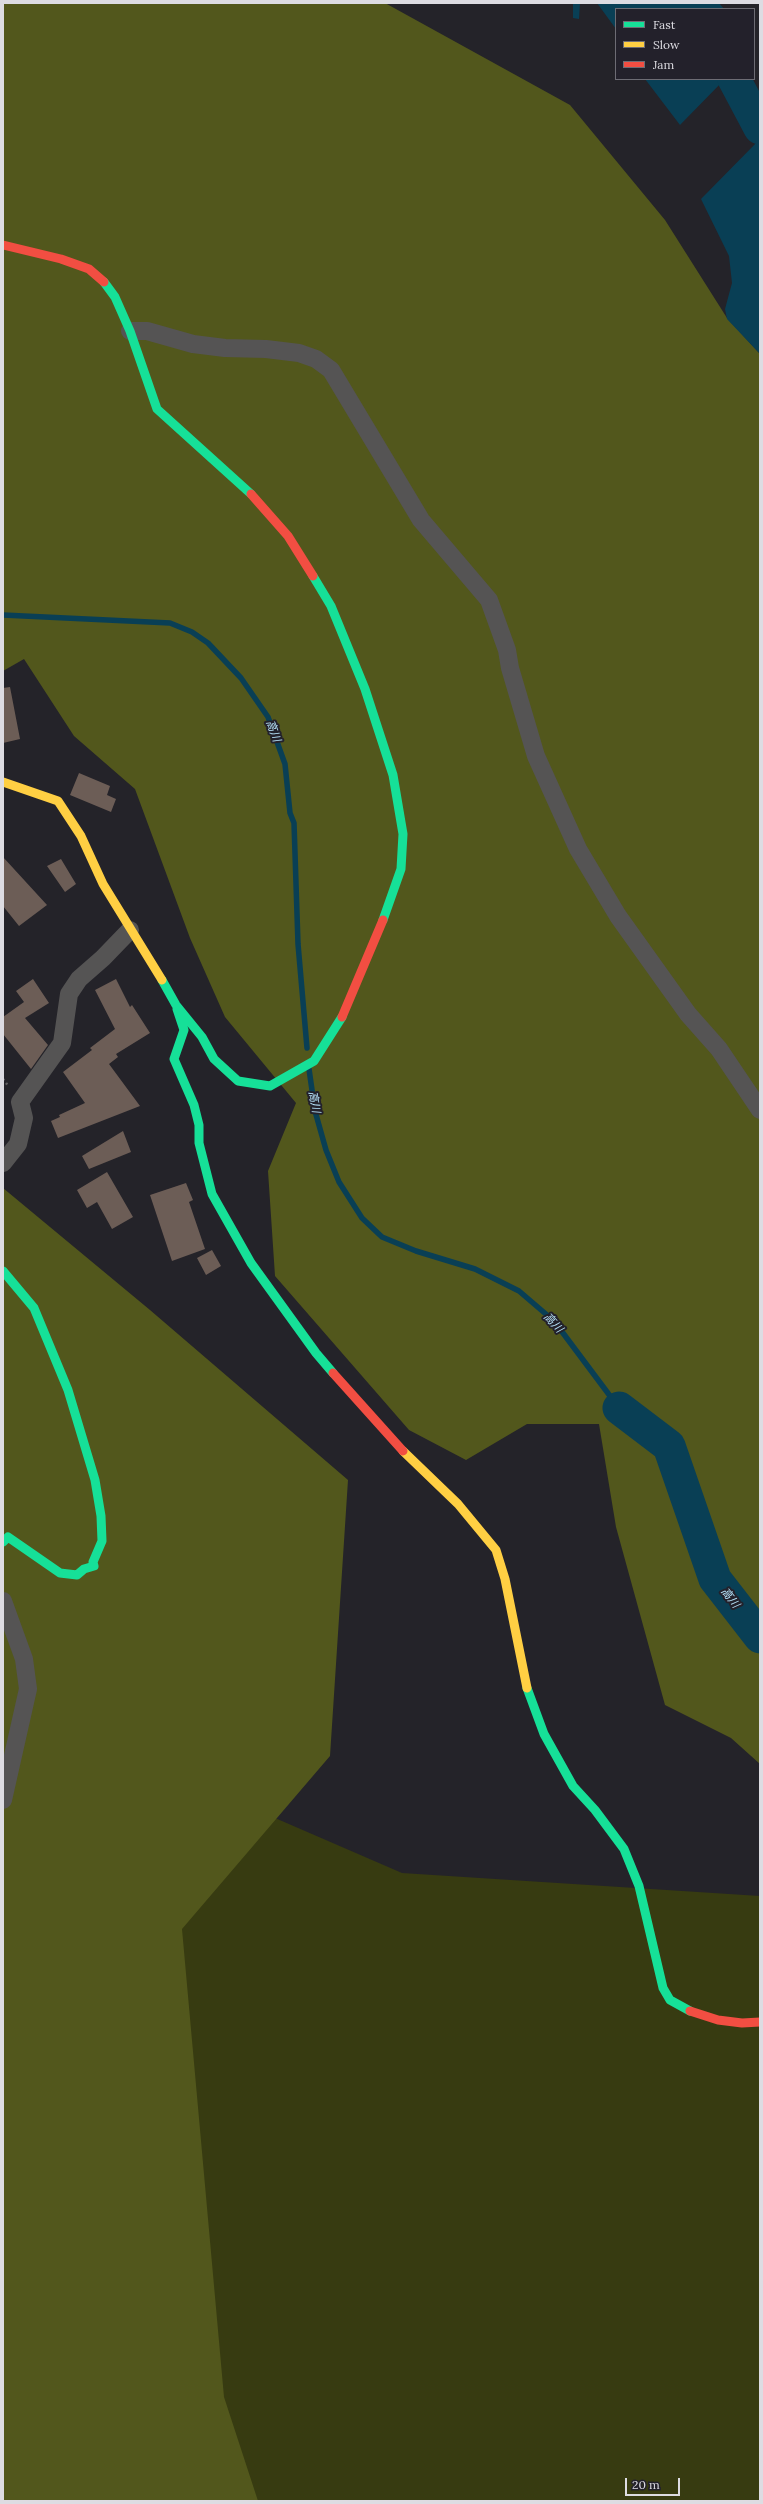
<!DOCTYPE html>
<html>
<head>
<meta charset="utf-8">
<style>
	body { margin:0 }
	#map { position:relative; width:763px; height:2504px; overflow:hidden; background:#242329; font-family:Lora,serif }
	canvas { display:block }
	.frame { position:absolute; inset:0; border:4px solid #dddce2; pointer-events:none }
	.legend { position:absolute; left:615px; top:8px; width:140px; height:72px; box-sizing:border-box; background:#23212b; border:1px solid #6d6c74; margin:0; padding:5px 7px; list-style:none; font-size:12px; color:#dddce2 }
	.legend li { display:flex; align-items:center; gap:8px; height:20px }
	.legend b { width:20px; border:1px solid #6d6c74 }
	.scale { position:absolute; left:625px; top:2478px; width:55px; height:18px; box-sizing:border-box; border:2px solid #dddce2; border-top:0; padding-left:5px; font-size:12px; line-height:14px; white-space:nowrap; color:#dddce2; -webkit-text-stroke:3px #23212b; paint-order:stroke }
</style>
</head>
<body>
<div id="map">
<canvas width="763" height="2504"></canvas>
<div class="frame"></div>
<ul class="legend">
<li><b style="height:5px;background:#16e098"></b>Fast</li>
<li><b style="height:5px;background:#ffcf43"></b>Slow</li>
<li><b style="height:5px;background:#f24e42"></b>Jam</li>
</ul>
<div class="scale">20 m</div>
</div>
<script>
const context = document.querySelector('canvas').getContext('2d');
context.lineJoin = 'round';
function paint(path, color) { context.fillStyle = color; context.fill(path, 'evenodd'); }
const poly = rows => new Path2D(rows.map(r => 'M' + r).join(''));
function strokePath(path, color, width, dash) { context.strokeStyle = color; context.lineWidth = width; context.lineCap = dash ? 'butt' : 'round'; context.setLineDash(dash || []); context.stroke(path); }
function drawText(font, color, halo, rows, align = 'center') {
  context.font = font + ' Lora,"Noto Sans JP",serif'; context.lineWidth = 4; context.setLineDash([]); context.textBaseline = 'middle'; context.strokeStyle = halo; context.fillStyle = color; for (const [text, x, y, turn = 0] of rows) {
    context.save(); context.translate(x, y); context.rotate((+turn || 0) * Math.PI / 180); context.textAlign = isNaN(turn) ? turn : align; if (halo) context.strokeText(text, 0, 0); context.fillText(text, 0, 0); context.restore();
  }
}
paint(poly([
	[185,1779,402,1873,760,1896,760,2501,193,2501,140,1901]
]), '#373b11');
paint(poly([
	[3,3,385,3,570,105,665,220,727,318,760,354,760,1764,731,1738,665,1705,616,1527,599,1424,527,1424,466,1460,409,1430,275,1276,268,1171,296,1103,225,1017,190,938,135,789,74,736,24,659,3,671],
	[3,1188,150,1310,348,1480,330,1756,182,1929,224,2397,258,2501,3,2501]
]), '#52571c');
paint(poly([
	[573,3,580,3,579,19,573,18],
	[597,3,719,3,724,9,616,9,616,29],
	[645,79,725,79,680,125],
	[760,139,760,354,727,319,725,309,732,283,729,256,701,199]
]), '#093f55');
strokePath(poly([
	[3,615,170,623,192,632,208,643,241,678,268,717,285,764,290,813,294,823,298,944,307,1048],
	[309,1069,315,1111,326,1150,339,1182,362,1218,382,1237,416,1251,475,1269,519,1291,554,1321,619,1408]
]), '#093f55', 5.5);
strokePath(poly([
	[734,79,760,128],
	[619,1408,669,1446,715,1579,760,1637]
]), '#093f55', 33);
paint(poly([
	[10,687,20,739,3,743,3,688],
	[79,773,110,786,107,795,116,799,111,812,70,795],
	[3,857,47,905,19,926,3,906],
	[61,859,76,884,65,892,47,866],
	[33,979,49,1003,25,1018,48,1045,31,1069,3,1034,3,1017,24,1002,16,991],
	[116,979,130,1007,132,1005,150,1033,116,1054,118,1057,109,1064,140,1106,58,1138,51,1121,60,1117,59,1115,85,1103,63,1072,92,1050,90,1048,115,1029,95,990],
	[123,1131,131,1152,89,1169,82,1156],
	[107,1172,133,1217,112,1229,97,1202,87,1208,77,1190],
	[186,1183,193,1200,189,1202,205,1249,172,1261,150,1195],
	[212,1250,221,1266,206,1275,197,1258]
]), '#6c5d56');
strokePath(poly([
	[3,1079,9,1087]
]), '#615f61', 2.5, [2, 3]);
strokePath(poly([
	[130,331,147,331,193,344,225,348,266,349,299,353,316,359,331,370,421,520,489,600,507,650,510,668,536,756,578,849,618,916,688,1014,719,1049,760,1110],
	[3,1163,18,1144,24,1118,20,1102,62,1043,69,994,79,979,103,958,130,930],
	[3,1601,24,1659,28,1689,3,1800]
]), '#555454', 18);
strokePath(poly([
	[104,282,115,297,130,331,157,409,251,494],
	[313,576,331,606,365,689,393,775,403,834,401,869,383,920],
	[162,980,176,1005,202,1037,214,1059,238,1081,270,1086,314,1061,342,1017],
	[177,1009,184,1030,174,1059,194,1105,199,1125,199,1143,212,1194,251,1263,316,1353,333,1373],
	[3,1271,34,1308,68,1390,95,1480,101,1516,102,1541,93,1562,94,1566,84,1569,77,1575,60,1573,8,1537,3,1542],
	[527,1688,544,1734,573,1786,595,1810,624,1849,639,1886,663,1988,670,2000,690,2011]
]), '#16e098', 9);
strokePath(poly([
	[3,782,58,801,81,836,103,884,162,980],
	[403,1451,458,1504,496,1550,505,1579,527,1688]
]), '#ffcf43', 9);
strokePath(poly([
	[3,245,61,259,89,269,104,282],
	[251,494,288,536,313,576],
	[342,1017,383,920],
	[333,1373,403,1451],
	[690,2011,718,2020,742,2023,760,2022]
]), '#f24e42', 9);
drawText('italic 11px', '#b8e6fd', '#23212b', [
	["高川",273,731,69],
	["高川",314,1102,80],
	["高川",553,1323,47],
	["高川",730,1598,52]
]);
</script>
</body>
</html>
